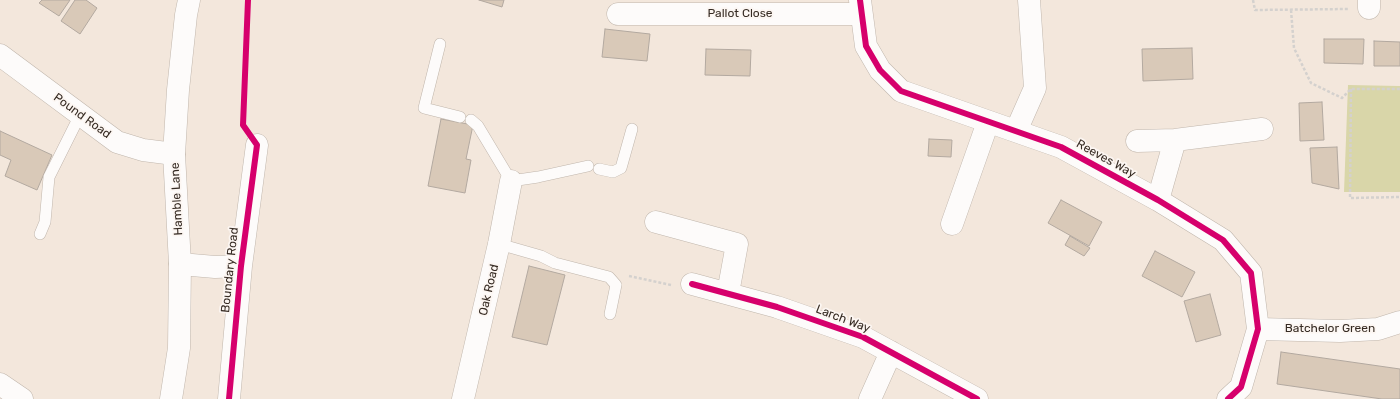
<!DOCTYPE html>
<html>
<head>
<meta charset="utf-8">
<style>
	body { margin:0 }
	canvas { display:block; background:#f3e7dc }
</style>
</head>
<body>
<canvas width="1400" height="399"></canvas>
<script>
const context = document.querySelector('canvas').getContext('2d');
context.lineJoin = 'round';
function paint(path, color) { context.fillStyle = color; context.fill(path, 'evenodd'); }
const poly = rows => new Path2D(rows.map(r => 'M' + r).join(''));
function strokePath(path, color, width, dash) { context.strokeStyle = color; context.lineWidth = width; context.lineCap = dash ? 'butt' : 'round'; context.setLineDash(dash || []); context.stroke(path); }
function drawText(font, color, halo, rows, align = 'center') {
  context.font = font + ' Rubik,sans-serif'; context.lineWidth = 3.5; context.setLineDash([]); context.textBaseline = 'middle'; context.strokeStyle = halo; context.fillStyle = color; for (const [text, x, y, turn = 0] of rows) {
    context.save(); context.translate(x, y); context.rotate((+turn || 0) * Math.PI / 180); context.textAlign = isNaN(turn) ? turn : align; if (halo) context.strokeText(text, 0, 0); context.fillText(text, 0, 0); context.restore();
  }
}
paint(poly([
	[1348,85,1400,86,1400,192,1344,192]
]), '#d9d6a9');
const building = poly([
	[42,0,70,0,59,16,39,3,42,0],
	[75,0,86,0,97,8,80,34,61,21,75,0],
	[479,0,504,0,502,7,479,0],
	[605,29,650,34,647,61,602,57,605,29],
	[1324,39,1364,39,1363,64,1324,63,1324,39],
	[1374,41,1400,42,1400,66,1374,66,1374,41],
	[1192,48,1193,79,1143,81,1142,49,1192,48],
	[706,49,751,50,750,76,705,75,706,49],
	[1322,102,1324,140,1300,141,1299,103,1322,102],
	[441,119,473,125,466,159,471,160,465,193,428,186,441,119],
	[0,131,52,155,37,190,5,176,11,160,0,155,0,131],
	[929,139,952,140,951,157,928,156,929,139],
	[1337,147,1339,189,1312,183,1310,148,1337,147],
	[1061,200,1102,222,1089,246,1048,223,1061,200],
	[1070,236,1090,248,1084,256,1065,245,1070,236],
	[1155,251,1195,272,1182,297,1142,276,1155,251],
	[529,266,565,275,547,345,512,337,529,266],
	[1210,294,1221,335,1196,342,1184,301,1210,294],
	[1281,352,1400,369,1400,399,1382,399,1277,384,1281,352]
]);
paint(building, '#d9c9b8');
strokePath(building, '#b3a9a0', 1);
const lane = poly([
	[440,44,424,108,460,117],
	[471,120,478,126,511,181,538,177,588,166],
	[599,169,613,172,621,168,632,129],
	[40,234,45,222,49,177,80,115],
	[499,244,541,256,555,263,609,277,616,285,610,314]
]);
const street = poly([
	[860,0,866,46,880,70,901,91,1061,147,1158,200,1223,240,1251,273,1258,329,1241,387,1228,399],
	[1369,0,1369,8],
	[618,14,861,14],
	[0,55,117,142,143,150,174,154],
	[1016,131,1035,88,1029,0],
	[1137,141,1175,140,1262,129],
	[1158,200,1175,140],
	[656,222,737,244,728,293],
	[952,224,988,122],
	[180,264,215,267,241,266],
	[692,284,777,307,863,337,977,399],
	[1258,329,1340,331,1378,329,1400,322],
	[0,384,22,399],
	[229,399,241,266,257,145],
	[463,399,499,244,511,181],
	[870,399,891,352]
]);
const secondary = poly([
	[171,399,179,348,180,264,174,154,178,90,186,15,189,0]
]);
strokePath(lane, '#c0b6ac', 12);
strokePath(street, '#c0b6ac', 23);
strokePath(secondary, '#c0b6ac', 23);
strokePath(poly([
	[1253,0,1255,10,1348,9],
	[1291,10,1294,48,1311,83,1342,98,1351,89,1400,89],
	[1351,89,1350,198,1400,197],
	[629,276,671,285]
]), '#d4d1ce', 2.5, [3, 2]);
strokePath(lane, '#fdfbfa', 11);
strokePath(street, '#fdfbfa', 22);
strokePath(secondary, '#fdfbfa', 22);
strokePath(poly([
	[860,0,866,46,880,70,901,91,1061,147,1158,200,1223,240,1251,273,1258,329,1241,387,1228,399],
	[692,284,777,307,863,337,977,399],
	[229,399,241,266,257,145,243,125,248,0]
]), '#d6006c', 6);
drawText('12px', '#362b23', '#fcf6f2', [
	["Pallot Close",740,14],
	["Pound Road",82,116,36],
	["Reeves Way",1106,159,29],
	["Hamble Lane",177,199,-93],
	["Boundary Road",230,270,-84],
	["Oak Road",489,290,-77],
	["Larch Way",843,319,21],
	["Batchelor Green",1330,329]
]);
</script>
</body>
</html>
